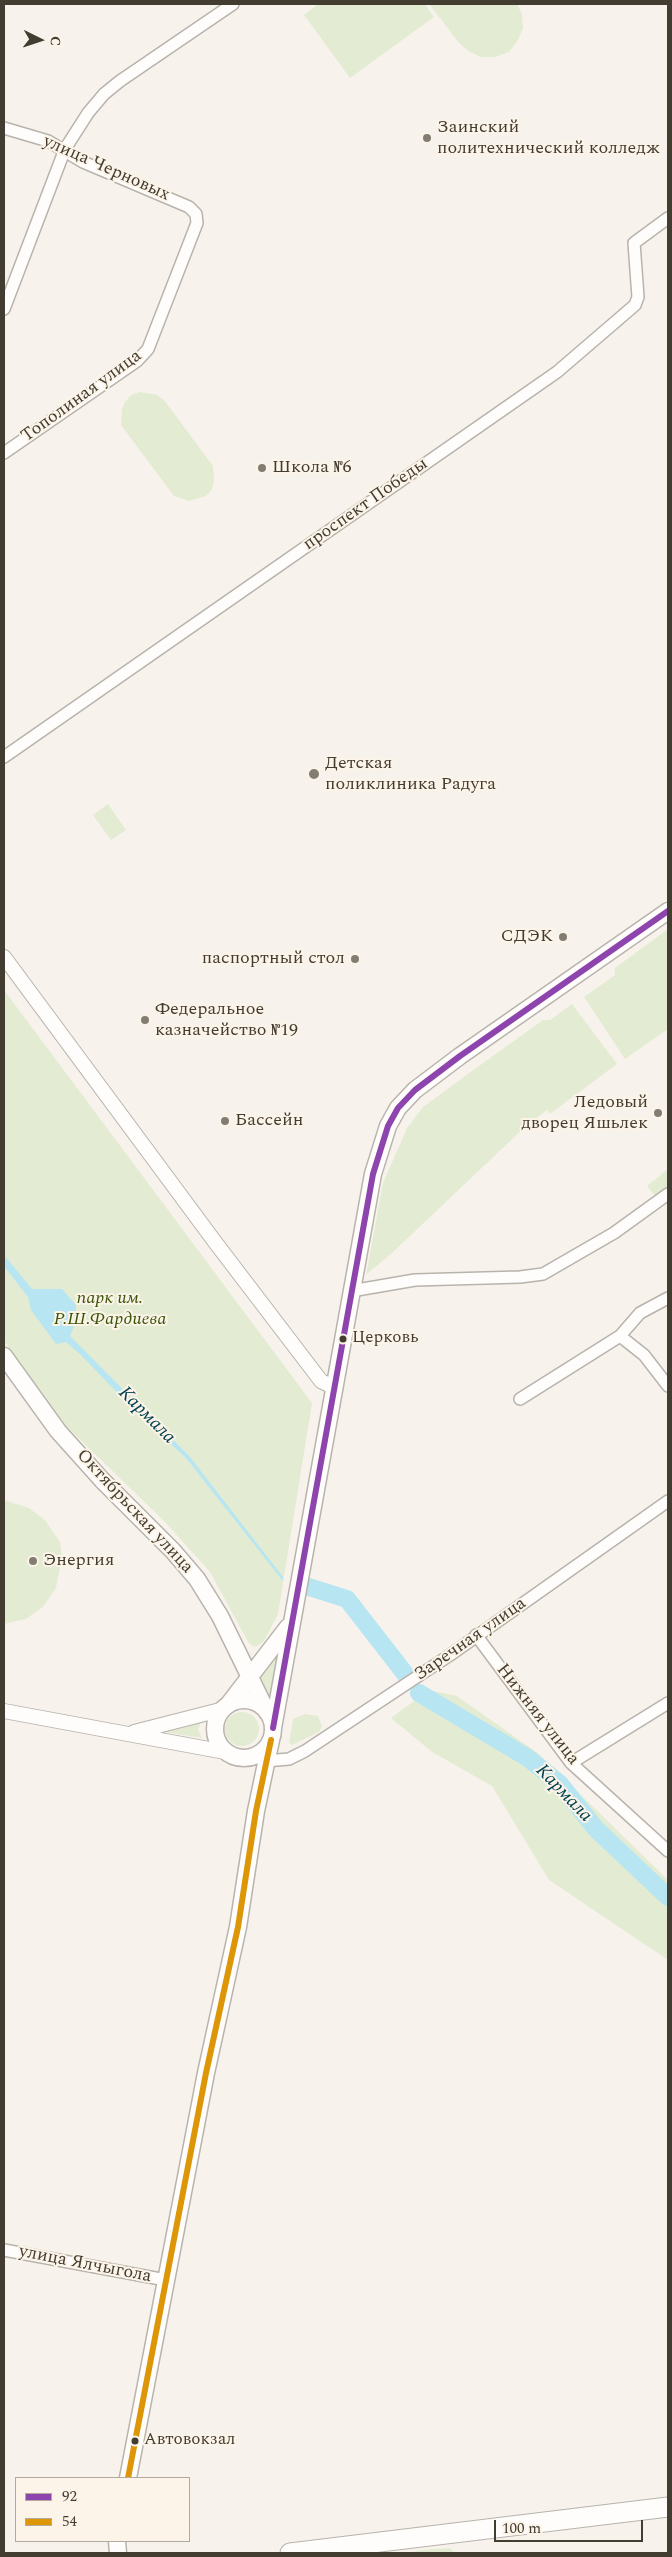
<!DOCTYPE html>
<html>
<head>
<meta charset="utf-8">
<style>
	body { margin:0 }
	#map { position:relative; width:672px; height:2557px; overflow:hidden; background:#f7f3ec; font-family:Spectral,serif }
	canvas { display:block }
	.frame { position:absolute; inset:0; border:5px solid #433c30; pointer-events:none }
	.legend { position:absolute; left:15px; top:2477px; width:175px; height:65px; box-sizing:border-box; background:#fcf4e8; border:1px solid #b2aa9e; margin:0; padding:6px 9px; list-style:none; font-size:15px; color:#433c30 }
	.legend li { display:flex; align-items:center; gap:10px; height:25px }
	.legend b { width:25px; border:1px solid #b2aa9e }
	.north { position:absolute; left:15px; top:15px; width:50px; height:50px; -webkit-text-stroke:4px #fcf4e8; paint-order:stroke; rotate:94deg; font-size:14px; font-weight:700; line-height:20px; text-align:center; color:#433c30 }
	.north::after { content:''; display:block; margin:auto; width:18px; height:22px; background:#433c30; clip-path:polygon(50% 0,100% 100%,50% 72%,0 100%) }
	.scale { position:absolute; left:494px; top:2520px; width:149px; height:22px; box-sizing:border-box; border:2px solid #433c30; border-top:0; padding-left:6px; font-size:15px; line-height:18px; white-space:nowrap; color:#433c30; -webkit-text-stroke:4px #fcf4e8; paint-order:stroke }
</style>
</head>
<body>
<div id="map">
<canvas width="672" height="2557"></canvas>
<div class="frame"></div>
<ul class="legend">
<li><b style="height:6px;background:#8e44ad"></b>92</li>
<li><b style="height:6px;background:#dc9607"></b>54</li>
</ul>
<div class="north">С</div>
<div class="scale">100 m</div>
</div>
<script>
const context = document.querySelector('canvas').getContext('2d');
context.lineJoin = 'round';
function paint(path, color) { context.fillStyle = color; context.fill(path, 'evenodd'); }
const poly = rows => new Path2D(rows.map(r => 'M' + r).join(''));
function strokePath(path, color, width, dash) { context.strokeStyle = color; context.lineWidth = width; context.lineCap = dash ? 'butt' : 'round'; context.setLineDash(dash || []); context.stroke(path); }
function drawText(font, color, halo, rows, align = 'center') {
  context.font = font + ' Spectral,serif'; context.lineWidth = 4; context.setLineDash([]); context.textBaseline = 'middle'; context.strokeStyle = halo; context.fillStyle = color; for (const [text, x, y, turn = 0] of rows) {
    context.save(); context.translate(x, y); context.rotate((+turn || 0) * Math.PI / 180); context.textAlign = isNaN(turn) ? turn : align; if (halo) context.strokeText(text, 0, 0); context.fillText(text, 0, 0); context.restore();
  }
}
paint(poly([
	[318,4,425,4,434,17,350,78,304,15],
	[429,4,517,4,522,14,523,28,518,40,509,52,495,57,481,57,470,52,460,44],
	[140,392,157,395,164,400,213,466,214,480,212,489,206,496,189,501,174,496,121,425,122,409,125,402,131,395],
	[108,804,126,830,111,840,93,815],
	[668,929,668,1029,625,1059,584,997,615,975,615,968],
	[4,990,312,1403,278,1614,264,1641,257,1646,254,1647,248,1642,210,1572,165,1522,64,1424,4,1341],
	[572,1004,617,1064,550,1114,547,1110,526,1126,392,1253,366,1275,383,1183,407,1128,423,1107,465,1076,543,1020,550,1020],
	[668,1169,668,1191,657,1198,647,1186],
	[4,1500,29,1508,45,1520,60,1542,62,1557,56,1588,43,1607,26,1619,4,1624],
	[279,1654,271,1698,260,1676],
	[429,1690,457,1696,539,1754,668,1880,668,1960,549,1880,492,1786,432,1752,391,1718],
	'225 1729a17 17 0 1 1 34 0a17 17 0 1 1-34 0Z',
	[305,1714,318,1716,322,1726,319,1732,292,1745,289,1743,293,1719],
	[201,1722,198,1730,202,1738,164,1732],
	[450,2548,455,2553,406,2553,421,2550]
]), '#e3ecd3');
paint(poly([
	[4,1255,32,1289,62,1289,76,1305,76,1322,70,1336,190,1457,283,1577,283,1581,186,1458,128,1404,82,1356,66,1342,56,1344,31,1310,28,1297,4,1266]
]), '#b7e5f2');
strokePath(poly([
	[309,1587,347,1599,406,1675],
	[419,1693,528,1758,560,1784,596,1829,668,1897]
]), '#b7e5f2', 18);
const minor = poly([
	[4,128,48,141,83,162,189,207,196,214,197,223,148,349,137,361,4,453],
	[4,309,65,149,88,113,104,94,120,81,233,4],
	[4,757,557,372,635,305,638,297,634,243,668,218],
	[351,1291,415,1280,520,1277,543,1274,614,1233,668,1194],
	[620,1336,644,1355,668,1386],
	[520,1399,620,1336,640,1313,668,1298],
	[476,1635,571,1763,668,1851],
	[266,1761,289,1759,305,1751,450,1655,668,1501],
	[571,1763,668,1703],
	[4,2250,166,2280]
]);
const tertiary = poly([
	[4,957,215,1242,321,1381,333,1387],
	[4,1711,225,1752],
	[134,1732,224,1709]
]);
const secondary = poly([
	[4,1356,58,1431,102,1480,173,1551,197,1579,220,1616,267,1712],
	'215 1729a29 29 0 1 1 58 0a29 29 0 1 1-58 0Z',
	[228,1705,288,1627],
	[273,1728,373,1174,388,1126,398,1108,415,1090,460,1056,668,911],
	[128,2478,206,2073,238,1927,256,1811,271,1740],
	[117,2541,118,2553]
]);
const primary = poly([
	[290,2553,668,2507]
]);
strokePath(minor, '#b8b3ab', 14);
strokePath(tertiary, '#b8b3ab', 16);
strokePath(secondary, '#b8b3ab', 19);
strokePath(primary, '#b8b3ab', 21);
strokePath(minor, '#fefdfc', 11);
strokePath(tertiary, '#fefdfc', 14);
strokePath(secondary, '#fefdfc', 16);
strokePath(primary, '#fefdfc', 19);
strokePath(poly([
	[273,1728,373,1174,388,1126,398,1108,415,1090,460,1056,668,911]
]), '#8e44ad', 6);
strokePath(poly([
	[128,2478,206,2073,238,1927,256,1811,271,1740]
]), '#dc9607', 6);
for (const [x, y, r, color] of [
	[427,138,5,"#827c72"],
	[262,468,5,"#827c72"],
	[314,774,6,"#827c72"],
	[563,937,5,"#827c72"],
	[355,959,5,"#827c72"],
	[145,1020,5,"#827c72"],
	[658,1113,5,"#827c72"],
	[225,1121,5,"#827c72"],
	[343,1339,4.5,"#433c30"],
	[33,1561,5,"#827c72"],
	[135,2441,4.5,"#433c30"]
]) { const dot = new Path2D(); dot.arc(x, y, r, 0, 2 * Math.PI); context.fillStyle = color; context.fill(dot); strokePath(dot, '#fcf4e8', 2); }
drawText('17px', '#433c30', '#fcf4e8', [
	["Церковь",352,1339],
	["Автовокзал",144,2441]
], 'left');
drawText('18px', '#433c30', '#fcf4e8', [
	["Заинский",437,128],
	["политехнический колледж",437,149],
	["Школа №6",272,468],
	["Детская",325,764],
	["поликлиника Радуга",325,785],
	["СДЭК",553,937,"right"],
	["паспортный стол",345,959,"right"],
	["Федеральное",155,1010],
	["казначейство №19",155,1031],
	["Ледовый",648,1103,"right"],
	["дворец Яшьлек",648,1124,"right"],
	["Бассейн",235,1121],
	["Энергия",43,1561]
], 'left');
drawText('18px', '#433c30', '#fcf4e8', [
	["улица Черновых",106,169,24],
	["Тополиная улица",82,397,-36],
	["проспект Победы",366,505,-35],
	["Октябрьская улица",134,1512,47],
	["Заречная улица",471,1640,-35],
	["Нижняя улица",537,1715,52],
	["улица Ялчыгола",85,2265,11]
]);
drawText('italic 18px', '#395406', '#fcf4e8', [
	["парк им.",110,1299],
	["Р.Ш.Фардиева",110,1320]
]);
drawText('italic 19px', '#014150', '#fcf4e8', [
	["Кармала",146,1416,45],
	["Кармала",563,1794,46]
]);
</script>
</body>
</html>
